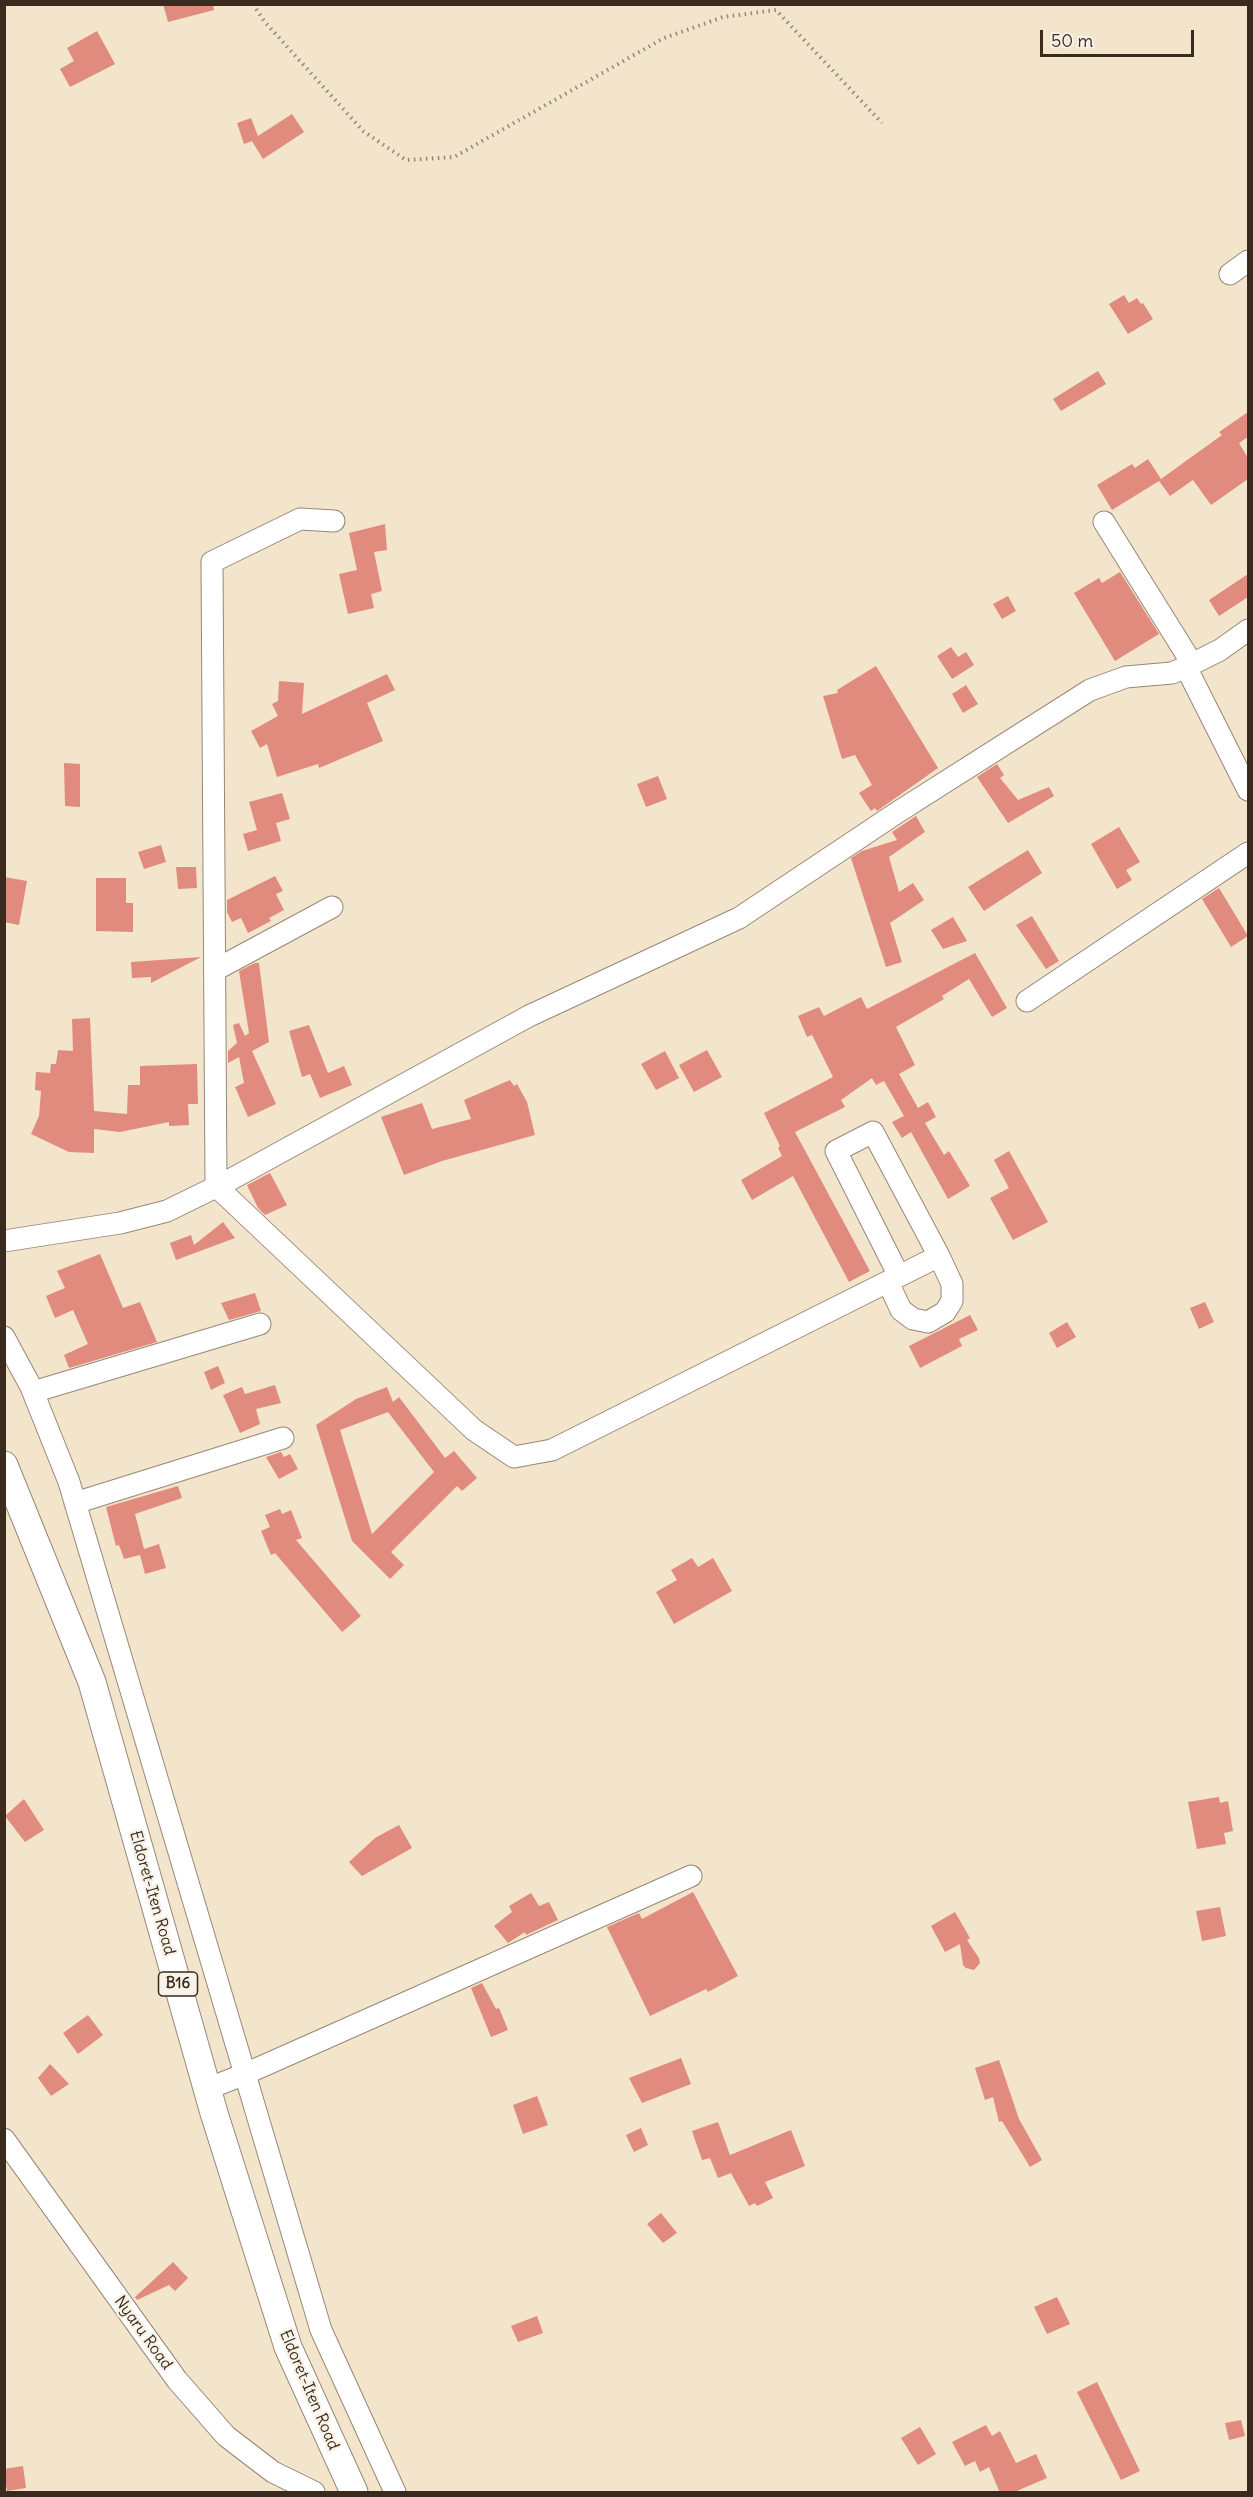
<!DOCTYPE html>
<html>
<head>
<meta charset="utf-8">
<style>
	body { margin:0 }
	#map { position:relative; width:1253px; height:2497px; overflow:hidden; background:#f3e4cc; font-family:Delius,sans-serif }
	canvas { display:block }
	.frame { position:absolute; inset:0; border:6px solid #3b2a1e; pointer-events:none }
	.scale { position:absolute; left:1040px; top:30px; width:154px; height:27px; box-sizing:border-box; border:3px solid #3b2a1e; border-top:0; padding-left:8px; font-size:18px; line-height:21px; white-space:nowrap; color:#3b2a1e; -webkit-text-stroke:4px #f7f3e8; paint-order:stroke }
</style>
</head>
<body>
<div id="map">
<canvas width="1253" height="2497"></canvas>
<div class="frame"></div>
<div class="scale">50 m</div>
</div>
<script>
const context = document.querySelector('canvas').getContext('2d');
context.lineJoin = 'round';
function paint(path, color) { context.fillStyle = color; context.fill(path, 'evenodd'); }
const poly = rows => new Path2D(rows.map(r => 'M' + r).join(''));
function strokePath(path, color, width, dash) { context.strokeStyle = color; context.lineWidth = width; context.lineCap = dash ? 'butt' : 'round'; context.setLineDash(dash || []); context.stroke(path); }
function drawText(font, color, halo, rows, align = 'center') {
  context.font = font + ' Delius,sans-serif'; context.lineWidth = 5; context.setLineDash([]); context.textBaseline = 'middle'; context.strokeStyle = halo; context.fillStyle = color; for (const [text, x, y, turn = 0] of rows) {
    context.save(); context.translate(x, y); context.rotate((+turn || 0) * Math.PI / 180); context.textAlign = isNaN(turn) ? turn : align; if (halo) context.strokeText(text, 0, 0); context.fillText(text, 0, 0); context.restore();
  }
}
paint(poly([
	[163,4,213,4,214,10,168,22],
	[97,31,115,64,70,87,60,69,74,61,67,48],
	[292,114,304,132,263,159,252,141,244,144,237,123,251,118,258,136],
	[1124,295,1129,303,1137,298,1141,304,1143,303,1153,319,1128,334,1109,304],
	[1098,371,1106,384,1061,411,1053,399],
	[1248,412,1248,437,1239,443,1248,458,1248,479,1211,505,1193,480,1170,496,1159,481,1112,510,1097,485,1132,464,1135,468,1148,459,1161,479,1222,435,1219,432],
	[385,524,387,550,374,552,382,591,371,594,374,608,348,614,339,574,357,570,349,533],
	[1120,572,1159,634,1115,661,1074,593,1099,578,1102,583],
	[1248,574,1248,597,1219,616,1209,600],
	[1008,596,1016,611,1002,619,993,604],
	[951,647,958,657,966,652,974,665,952,679,937,656],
	[876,666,938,768,877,811,875,808,871,811,859,793,872,785,855,755,842,759,823,696,838,693,837,690],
	[387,674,395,690,367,703,383,741,319,768,318,764,277,777,267,744,260,748,251,731,278,716,272,704,278,701,279,681,304,683,302,714],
	[966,685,978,704,963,713,952,694],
	[64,763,80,764,80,807,65,806],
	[997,764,1004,775,1000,778,1018,800,1049,787,1054,796,1008,823,977,777],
	[658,776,667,799,646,807,637,784],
	[282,793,290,819,276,823,281,841,248,851,243,834,257,830,249,802],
	[916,816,925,832,889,857,899,892,913,883,924,900,890,923,902,962,886,967,851,858,862,851,897,840,892,832],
	[1119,827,1140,862,1126,870,1132,880,1117,889,1091,844],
	[161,845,166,862,144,869,138,852],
	[1028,850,1042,873,984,911,968,887],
	[176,867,196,867,197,888,178,889],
	[275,876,283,891,276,894,284,910,269,918,271,921,248,933,241,918,232,922,227,912,227,900],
	[4,877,27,881,19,925,4,922],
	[96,878,126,878,126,903,133,903,133,932,96,931],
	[1219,888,1248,936,1231,947,1202,899],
	[1032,916,1059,961,1046,969,1016,925],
	[953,917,967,941,943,949,931,930],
	[975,953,1007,1008,992,1017,969,979,942,996,944,999,896,1027,915,1065,899,1074,918,1108,928,1102,936,1117,925,1123,944,1155,949,1151,970,1186,948,1199,911,1132,902,1138,892,1122,904,1116,884,1081,876,1085,872,1078,841,1100,845,1107,795,1132,870,1271,849,1282,793,1176,752,1200,741,1180,782,1156,778,1148,780,1146,764,1113,833,1077,812,1035,807,1037,798,1016,819,1007,824,1016,861,997,867,1009],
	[201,957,151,983,151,977,132,978,131,962],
	[255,963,259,963,269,1042,252,1051,276,1104,248,1117,235,1087,244,1083,239,1057,228,1063,228,1051,237,1043,233,1025,239,1023,245,1036,249,1033,239,971],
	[90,1018,94,1111,127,1114,128,1085,140,1085,140,1066,197,1064,198,1104,188,1104,189,1125,169,1126,169,1122,120,1132,94,1129,94,1153,69,1152,31,1134,39,1116,41,1091,35,1090,36,1072,50,1073,51,1064,56,1064,58,1050,73,1051,72,1019],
	[309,1025,328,1073,344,1066,352,1085,320,1098,310,1074,302,1077,289,1031],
	[707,1050,722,1077,694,1092,679,1065],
	[665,1051,679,1078,656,1090,641,1064],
	[510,1080,514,1086,517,1084,527,1102,535,1135,442,1161,404,1175,381,1117,422,1103,432,1129,471,1119,464,1100],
	[1009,1151,1048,1222,1013,1240,990,1198,1009,1188,994,1160],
	[270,1173,287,1205,265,1215,258,1208,247,1185],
	[223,1222,235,1238,176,1260,170,1243,191,1235,194,1245],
	[100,1254,123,1308,140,1302,157,1342,69,1368,64,1355,88,1344,73,1310,55,1318,46,1296,65,1288,57,1271],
	[255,1293,261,1311,229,1320,221,1303],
	[1205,1302,1214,1322,1199,1329,1190,1308],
	[970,1315,978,1330,959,1339,962,1346,920,1368,909,1346],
	[1067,1322,1076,1337,1057,1348,1049,1333],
	[218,1366,225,1383,211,1390,204,1372],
	[275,1385,281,1403,256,1409,260,1424,240,1433,223,1395,242,1387,245,1394],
	[387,1387,393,1402,399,1397,445,1458,454,1451,477,1478,462,1491,457,1486,391,1552,404,1565,390,1579,352,1541,316,1425,356,1399],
	[388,1412,434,1472,372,1534,340,1430],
	[281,1452,284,1457,290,1454,298,1469,279,1479,266,1457],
	[178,1486,182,1498,135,1514,144,1549,159,1544,166,1568,145,1574,140,1555,124,1559,119,1545,116,1546,106,1507],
	[280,1509,282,1514,291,1510,302,1538,296,1540,361,1616,342,1632,275,1553,271,1555,261,1531,270,1527,265,1515],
	[692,1558,698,1567,713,1558,732,1591,674,1624,656,1592,677,1580,671,1570],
	[1219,1797,1220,1803,1228,1801,1233,1831,1224,1833,1226,1844,1197,1849,1188,1802],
	[24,1799,44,1830,25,1842,5,1816],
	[399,1825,412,1848,362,1876,349,1862,375,1838],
	[693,1892,738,1976,708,1992,706,1989,650,2016,607,1927,639,1913,642,1919],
	[531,1893,539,1906,549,1902,558,1920,526,1935,525,1932,508,1943,494,1926,512,1912,509,1906],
	[1220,1907,1226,1936,1202,1941,1196,1911],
	[955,1912,970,1938,967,1940,979,1958,980,1963,974,1970,966,1968,963,1965,960,1944,945,1952,931,1926],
	[482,1983,496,2009,499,2008,508,2030,491,2037,471,1988],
	[88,2015,103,2035,78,2054,63,2033],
	[681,2058,691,2084,642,2103,629,2078],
	[999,2060,1019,2119,1042,2160,1030,2167,1002,2121,999,2122,993,2097,985,2100,975,2068],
	[50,2064,69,2084,51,2096,38,2078],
	[537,2096,548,2125,523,2134,513,2105],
	[718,2122,730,2155,791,2130,805,2166,765,2182,773,2198,757,2206,755,2203,749,2206,731,2173,718,2178,710,2158,702,2160,692,2131],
	[641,2128,648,2145,634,2152,626,2135],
	[661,2213,677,2233,663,2243,647,2224],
	[173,2262,188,2278,175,2291,169,2285,137,2300,135,2297],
	[1057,2297,1070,2324,1047,2334,1034,2307],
	[537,2316,543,2333,518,2342,511,2326],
	[1097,2382,1140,2471,1121,2480,1077,2392],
	[1241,2420,1245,2436,1229,2440,1225,2423],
	[986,2425,992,2436,1000,2431,1016,2463,1036,2454,1047,2478,1012,2493,1000,2493,989,2467,980,2472,975,2461,965,2466,952,2442],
	[920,2427,936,2454,918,2465,901,2438],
	[23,2466,26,2488,7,2491,4,2469]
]), '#e18a7e');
const minor = poly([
	[1230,274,1248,261],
	[334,521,300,519,212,562,216,1186,474,1430,514,1457,552,1450,939,1256,873,1132,836,1151,899,1276],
	[1104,522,1188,657,1186,667,1248,790],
	[215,970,332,907],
	[1027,1001,1248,853],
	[4,1241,120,1223,167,1211,226,1182,529,1016,739,918,898,812,1090,690,1126,677,1172,673,1186,667,1220,650,1248,630],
	[888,1282,901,1310,913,1319,928,1322,945,1312,952,1301,952,1284,939,1256],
	[4,1337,31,1387,69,1482,321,2330,395,2492],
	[33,1392,260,1324],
	[75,1503,283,1438],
	[207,2089,245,2074,691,1876],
	[4,2139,177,2380,226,2436,273,2472,314,2492]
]);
const major = poly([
	[4,1465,92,1682,214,2113,288,2347,354,2492]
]);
strokePath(minor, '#978775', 23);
strokePath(major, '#978775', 29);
strokePath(poly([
	[253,4,264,21,363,131,406,160,454,157,664,38,723,17,776,10,882,123]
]), '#978775', 4, [1.5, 4.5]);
strokePath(minor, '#fff', 21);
strokePath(major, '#fff', 27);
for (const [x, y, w] of [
	[178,1984,39]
]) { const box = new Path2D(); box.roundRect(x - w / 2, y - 12, w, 24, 4.5); context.fillStyle = '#f7f3e8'; context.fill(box); strokePath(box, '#3b2a1e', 1.5); }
drawText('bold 15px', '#3b2a1e', null, [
	["B16",178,1984]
]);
drawText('16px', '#3b2a1e', '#f7f3e8', [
	["Eldoret-Iten Road",152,1893,74],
	["Nyaru Road",143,2333,54],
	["Eldoret-Iten Road",309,2390,67]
]);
</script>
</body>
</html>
